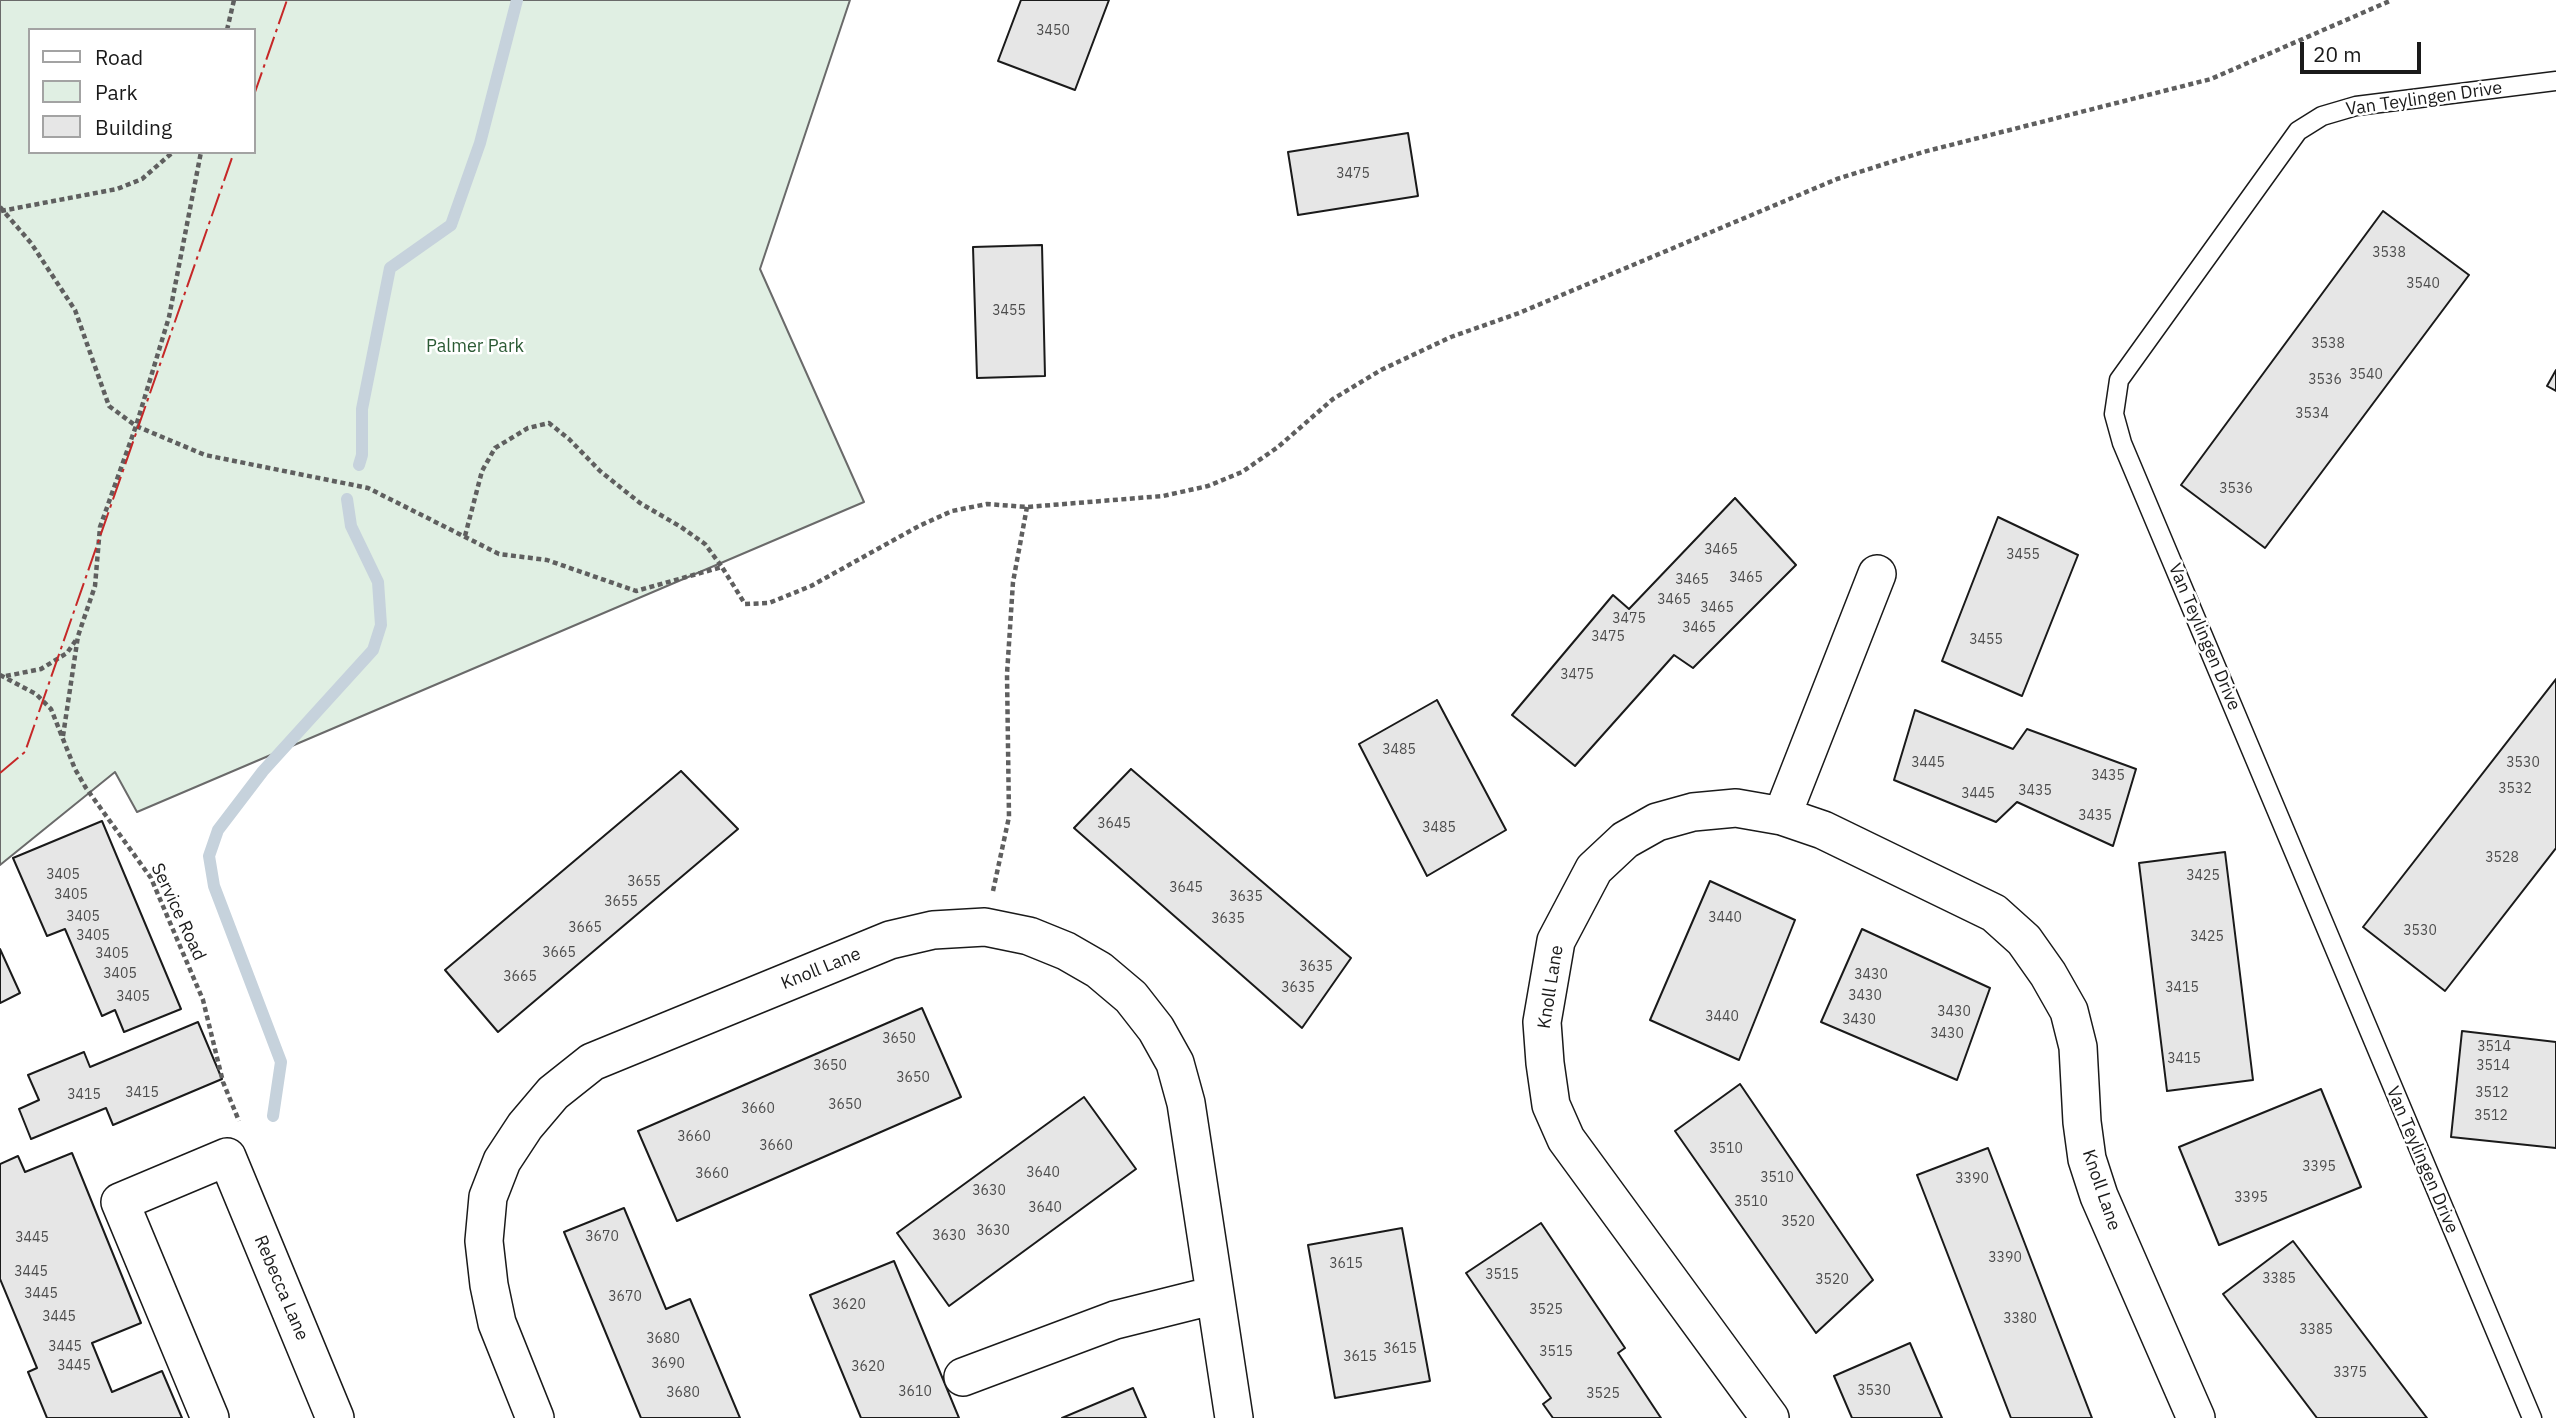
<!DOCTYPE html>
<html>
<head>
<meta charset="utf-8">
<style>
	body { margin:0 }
	#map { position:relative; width:2556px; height:1418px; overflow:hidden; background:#fff; font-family:"IBM Plex Sans",sans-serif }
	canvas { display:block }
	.legend { position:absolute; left:28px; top:28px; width:228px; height:126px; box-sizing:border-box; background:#fff; border:2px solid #a3a3a3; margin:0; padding:9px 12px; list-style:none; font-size:21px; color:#1a1a1a }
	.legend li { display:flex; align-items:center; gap:14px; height:35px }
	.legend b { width:35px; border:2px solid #a3a3a3 }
	.scale { position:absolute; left:2300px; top:42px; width:121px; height:32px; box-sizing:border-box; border:4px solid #1a1a1a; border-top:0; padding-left:9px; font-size:21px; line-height:24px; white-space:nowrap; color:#1a1a1a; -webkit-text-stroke:5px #fff; paint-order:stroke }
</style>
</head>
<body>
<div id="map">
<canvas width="2556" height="1418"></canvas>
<ul class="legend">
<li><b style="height:9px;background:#fff"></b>Road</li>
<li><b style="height:19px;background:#e0efe3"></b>Park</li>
<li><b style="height:19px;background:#e6e6e6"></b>Building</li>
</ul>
<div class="scale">20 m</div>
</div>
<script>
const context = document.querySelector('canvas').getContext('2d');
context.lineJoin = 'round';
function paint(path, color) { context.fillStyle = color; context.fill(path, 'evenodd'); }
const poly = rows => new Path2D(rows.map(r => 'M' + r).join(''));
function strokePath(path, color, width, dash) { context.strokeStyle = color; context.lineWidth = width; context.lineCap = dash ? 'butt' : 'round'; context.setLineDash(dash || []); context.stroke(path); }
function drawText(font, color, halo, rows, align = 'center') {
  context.font = font + ' "IBM Plex Sans",sans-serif'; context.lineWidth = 5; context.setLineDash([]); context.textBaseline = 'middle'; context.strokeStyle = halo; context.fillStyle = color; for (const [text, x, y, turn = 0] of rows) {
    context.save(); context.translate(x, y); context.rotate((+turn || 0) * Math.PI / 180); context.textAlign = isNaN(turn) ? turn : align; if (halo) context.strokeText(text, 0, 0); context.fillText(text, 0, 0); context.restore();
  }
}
const green = poly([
	[0,0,850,0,760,269,864,502,137,812,115,772,0,865,0,0],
	[30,30,254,30,254,152,30,152,30,30]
]);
paint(green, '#e0efe3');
strokePath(green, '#6a6a6a', 2);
strokePath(poly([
	[359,465,362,455,362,409,390,268,451,225,480,143,517,0],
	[273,1116,281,1062,214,886,209,856,218,830,263,771,373,650,381,625,378,582,351,526,347,499]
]), '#c6d2dc', 12);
const building = poly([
	[1021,0,1109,0,1075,90,998,61,1021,0],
	[1408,133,1418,196,1298,215,1288,152,1408,133],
	[2383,211,2469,275,2265,548,2181,485,2383,211],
	[1042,245,1045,376,977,378,973,247,1042,245],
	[2556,370,2556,391,2547,386,2556,370],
	[1735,498,1796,565,1693,668,1674,655,1575,766,1512,715,1613,595,1629,609,1735,498],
	[1998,517,2078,555,2022,696,1942,661,1998,517],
	[2556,679,2556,848,2445,991,2363,927,2556,679],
	[1437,700,1506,830,1427,876,1359,744,1437,700],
	[1915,710,2013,749,2027,729,2136,769,2113,846,2017,802,1996,822,1894,780,1915,710],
	[1131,769,1351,958,1302,1028,1074,828,1131,769],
	[681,771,738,829,498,1032,445,970,681,771],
	[102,821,181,1009,124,1032,115,1010,102,1016,65,929,47,936,13,858,102,821],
	[2225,852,2253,1080,2167,1091,2139,863,2225,852],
	[1710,881,1795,920,1739,1060,1650,1020,1710,881],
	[1862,929,1990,988,1957,1080,1821,1022,1862,929],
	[0,949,20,993,0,1003,0,949],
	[922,1008,961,1097,677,1221,638,1131,922,1008],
	[198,1022,222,1079,113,1125,106,1108,31,1139,19,1109,39,1100,28,1075,84,1052,90,1067,198,1022],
	[2462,1031,2556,1042,2556,1148,2451,1137,2462,1031],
	[1740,1084,1873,1280,1816,1333,1675,1131,1740,1084],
	[2321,1089,2361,1187,2219,1245,2179,1147,2321,1089],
	[1084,1097,1136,1169,949,1306,897,1233,1084,1097],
	[1988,1148,2092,1418,2011,1418,1917,1175,1988,1148],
	[72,1153,141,1323,92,1343,112,1392,162,1371,182,1418,47,1418,28,1372,37,1368,0,1279,0,1164,18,1156,25,1172,72,1153],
	[624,1208,666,1309,690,1299,740,1418,641,1418,564,1232,624,1208],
	[1541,1223,1625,1348,1618,1353,1661,1418,1553,1418,1543,1404,1551,1398,1466,1273,1541,1223],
	[1402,1228,1430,1381,1335,1398,1308,1245,1402,1228],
	[2293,1241,2427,1418,2317,1418,2223,1294,2293,1241],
	[894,1261,959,1418,861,1418,810,1295,894,1261],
	[1910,1343,1942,1418,1852,1418,1834,1376,1910,1343],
	[1133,1388,1146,1418,1062,1418,1133,1388]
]);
paint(building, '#e6e6e6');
strokePath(building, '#1a1a1a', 2);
const service = poly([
	[2532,1418,2122,443,2114,414,2119,380,2298,131,2322,116,2356,106,2556,81]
]);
const minor = poly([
	[1782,816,1877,574],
	[963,1377,1115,1320,1215,1295],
	[210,1418,120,1202,227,1157,335,1418],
	[535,1418,497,1323,489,1285,484,1241,488,1197,502,1161,525,1126,553,1093,592,1062,890,940,933,930,985,927,1029,936,1066,951,1099,970,1131,997,1156,1029,1175,1063,1186,1103,1234,1418],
	[1770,1418,1566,1139,1551,1105,1545,1063,1542,1022,1556,941,1594,869,1625,840,1657,822,1693,812,1736,808,1782,816,1823,830,1994,913,2024,940,2048,974,2069,1011,2078,1047,2082,1122,2087,1159,2099,1196,2196,1418]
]);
strokePath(service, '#1a1a1a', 21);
strokePath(minor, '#1a1a1a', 40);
strokePath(poly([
	[227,30,234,0],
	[0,207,31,243,75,310,109,406,136,426,205,455,368,488,499,554,547,560,636,591,722,567,745,604,769,603,811,586,919,526,952,511,987,504,1027,507,1163,496,1208,486,1242,472,1278,447,1333,399,1381,370,1451,337,1519,313,1837,179,1923,152,2211,79,2392,0],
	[1,211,117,189,142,179,173,152],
	[465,536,482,471,495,448,528,428,549,423,569,439,600,471,640,503,681,527,705,544,722,567],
	[0,675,36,694,51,709,75,769,86,788,151,878,203,1000,223,1082,239,1121],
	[6,676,41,669,67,653,76,640],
	[63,736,78,636,95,586,100,527,136,426,169,317,201,152],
	[993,891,1009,817,1007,674,1013,582,1027,507]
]), '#5f5f5f', 4.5, [5, 3.5]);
strokePath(service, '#fff', 18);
strokePath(minor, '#fff', 37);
strokePath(poly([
	[254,95,287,0],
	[0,773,25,752,234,152]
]), '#c62828', 2, [24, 5, 3.5, 5]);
drawText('14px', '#4d4d4d', null, [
	["3450",1053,31],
	["3475",1353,174],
	["3538",2389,253],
	["3540",2423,284],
	["3455",1009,311],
	["3538",2328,344],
	["3540",2366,375],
	["3536",2325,380],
	["3534",2312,414],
	["3536",2236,489],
	["3465",1721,550],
	["3455",2023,555],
	["3465",1746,578],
	["3465",1692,580],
	["3465",1674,600],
	["3465",1717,608],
	["3475",1629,619],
	["3465",1699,628],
	["3475",1608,637],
	["3455",1986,640],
	["3475",1577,675],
	["3485",1399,750],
	["3445",1928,763],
	["3530",2523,763],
	["3435",2108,776],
	["3532",2515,789],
	["3435",2035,791],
	["3445",1978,794],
	["3435",2095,816],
	["3645",1114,824],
	["3485",1439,828],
	["3528",2502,858],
	["3405",63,875],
	["3425",2203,876],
	["3655",644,882],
	["3645",1186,888],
	["3405",71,895],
	["3635",1246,897],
	["3655",621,902],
	["3405",83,917],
	["3440",1725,918],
	["3635",1228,919],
	["3665",585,928],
	["3530",2420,931],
	["3405",93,936],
	["3425",2207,937],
	["3665",559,953],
	["3405",112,954],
	["3635",1316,967],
	["3405",120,974],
	["3430",1871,975],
	["3665",520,977],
	["3635",1298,988],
	["3415",2182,988],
	["3430",1865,996],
	["3405",133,997],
	["3430",1954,1012],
	["3440",1722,1017],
	["3430",1859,1020],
	["3430",1947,1034],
	["3650",899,1039],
	["3514",2494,1047],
	["3415",2184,1059],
	["3650",830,1066],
	["3514",2493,1066],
	["3650",913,1078],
	["3415",142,1093],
	["3512",2492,1093],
	["3415",84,1095],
	["3650",845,1105],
	["3660",758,1109],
	["3512",2491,1116],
	["3660",694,1137],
	["3660",776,1146],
	["3510",1726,1149],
	["3395",2319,1167],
	["3640",1043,1173],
	["3660",712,1174],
	["3510",1777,1178],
	["3390",1972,1179],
	["3630",989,1191],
	["3395",2251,1198],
	["3510",1751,1202],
	["3640",1045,1208],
	["3520",1798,1222],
	["3630",993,1231],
	["3630",949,1236],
	["3670",602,1237],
	["3445",32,1238],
	["3390",2005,1258],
	["3615",1346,1264],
	["3445",31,1272],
	["3515",1502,1275],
	["3385",2279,1279],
	["3520",1832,1280],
	["3445",41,1294],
	["3670",625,1297],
	["3620",849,1305],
	["3525",1546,1310],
	["3445",59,1317],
	["3380",2020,1319],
	["3385",2316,1330],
	["3680",663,1339],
	["3445",65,1347],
	["3615",1400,1349],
	["3515",1556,1352],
	["3615",1360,1357],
	["3690",668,1364],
	["3445",74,1366],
	["3620",868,1367],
	["3375",2350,1373],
	["3530",1874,1391],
	["3610",915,1392],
	["3680",683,1393],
	["3525",1603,1394]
]);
drawText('18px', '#1a1a1a', '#fff', [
	["Van Teylingen Drive",2424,99,-8],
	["Van Teylingen Drive",2204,637,67],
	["Service Road",178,912,65],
	["Knoll Lane",821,969,-22],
	["Knoll Lane",1551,987,-81],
	["Van Teylingen Drive",2422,1160,67],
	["Knoll Lane",2101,1190,71],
	["Rebecca Lane",281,1288,67]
]);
drawText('18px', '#2b5a34', '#fff', [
	["Palmer Park",475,347]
]);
</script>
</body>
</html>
